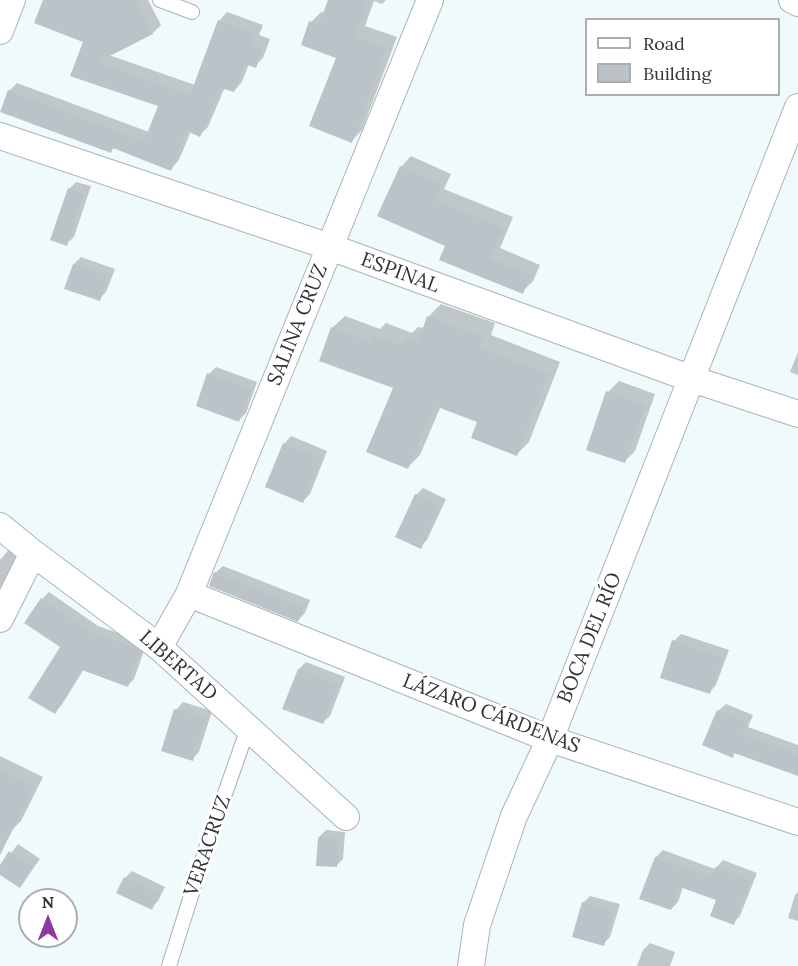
<!DOCTYPE html>
<html>
<head>
<meta charset="utf-8">
<style>
	body { margin:0 }
	#map { position:relative; width:798px; height:966px; overflow:hidden; background:#f0f9fc; font-family:Lora,serif }
	canvas { display:block }
	.legend { position:absolute; left:585px; top:18px; width:195px; height:78px; box-sizing:border-box; background:#fff; border:2px solid #acaeae; margin:0; padding:8px 10px; list-style:none; font-size:18px; color:#303434 }
	.legend li { display:flex; align-items:center; gap:12px; height:30px }
	.legend b { width:30px; border:2px solid #acaeae }
	.north { position:absolute; left:18px; top:888px; width:60px; height:60px; box-sizing:border-box; background:#fff; border:2px solid #acaeae; border-radius:50%; rotate:0deg; font-size:16px; font-weight:700; line-height:24px; text-align:center; color:#303434 }
	.north::after { content:''; display:block; margin:auto; width:21px; height:27px; background:#8f38a5; clip-path:polygon(50% 0,100% 100%,50% 72%,0 100%) }
</style>
</head>
<body>
<div id="map">
<canvas width="798" height="966"></canvas>
<ul class="legend">
<li><b style="height:8px;background:#fff"></b>Road</li>
<li><b style="height:16px;background:#bcc3c8"></b>Building</li>
</ul>
<div class="north">N</div>
</div>
<script>
const context = document.querySelector('canvas').getContext('2d');
context.lineJoin = 'round';
function paint(path, color) { context.fillStyle = color; context.fill(path, 'evenodd'); }
const poly = rows => new Path2D(rows.map(r => 'M' + r).join(''));
function strokePath(path, color, width, dash) { context.strokeStyle = color; context.lineWidth = width; context.lineCap = dash ? 'butt' : 'round'; context.setLineDash(dash || []); context.stroke(path); }
function drawText(font, color, halo, rows, align = 'center') {
  context.font = font + ' Lora,serif'; context.lineWidth = 6; context.setLineDash([]); context.textBaseline = 'middle'; context.strokeStyle = halo; context.fillStyle = color; for (const [text, x, y, turn = 0] of rows) {
    context.save(); context.translate(x, y); context.rotate((+turn || 0) * Math.PI / 180); context.textAlign = isNaN(turn) ? turn : align; if (halo) context.strokeText(text, 0, 0); context.fillText(text, 0, 0); context.restore();
  }
}
paint(poly([
	[45,0,148,0,161,25,153,33,109,55,195,85,219,21,227,12,263,25,259,35,270,39,263,58,255,66,249,64,242,82,234,91,225,87,208,127,200,135,191,131,179,160,171,169,115,147,111,151,9,91,17,83,149,132,160,105,72,75,84,41],
	[330,0,386,0,382,4,374,1,365,26,397,37,362,130,352,141,338,57,311,22,321,12,325,13],
	[411,156,451,174,444,189,513,217,500,248,540,265,533,281,522,292,447,246,401,167],
	[76,182,91,186,74,237,66,244,69,189],
	[81,257,115,269,106,292,99,299,66,288,74,264],
	[441,304,495,323,491,335,560,362,529,442,517,454,479,421,441,406,420,455,408,467,395,387,332,328,345,316,380,329,386,323,412,333,418,327,424,328,429,316],
	[798,352,798,375,790,372],
	[216,367,257,382,246,413,239,420,209,374],
	[619,381,655,394,635,451,624,462,608,392],
	[291,436,327,451,310,494,303,501,284,444],
	[423,488,446,499,427,540,420,547,416,495],
	[12,546,19,551,0,589,0,560],
	[223,566,310,600,305,613,298,620,215,573],
	[49,592,98,626,141,641,146,645,134,679,128,685,84,669,61,706,54,712,62,647,42,599],
	[681,634,729,650,716,685,709,693,674,641],
	[306,662,345,677,330,716,322,723,299,669],
	[183,702,212,711,199,752,192,759,176,710],
	[726,704,753,715,748,727,798,745,798,774,736,752,732,756,718,711],
	[0,756,43,777,21,821,11,831,0,826],
	[326,830,345,832,343,859,336,866,319,837],
	[18,844,40,859,20,886,0,873,0,868],
	[663,850,715,869,723,860,757,873,740,916,733,923,718,899,683,887,678,902,671,909,641,898,656,857],
	[132,871,165,887,158,901,151,908,125,878],
	[798,892,798,921,788,918,795,895],
	[590,896,620,904,610,937,603,944,583,903],
	[650,943,675,952,670,966,637,966,643,950]
]), '#0003');
paint(poly([
	[43,0,136,0,153,34,98,62,190,95,218,20,256,34,252,43,263,48,256,68,245,64,234,92,221,88,200,137,187,131,171,171,113,148,111,153,0,112,8,90,144,141,158,106,70,76,83,42,34,23],
	[328,0,368,0,355,36,387,48,352,143,309,126,336,58,301,45,309,21,319,25],
	[400,166,442,185,435,200,503,228,491,258,530,275,523,294,439,260,445,246,377,216],
	[68,188,84,194,67,246,50,240],
	[73,264,109,276,100,301,64,289],
	[427,316,483,336,479,347,549,374,517,456,471,438,477,422,435,406,408,469,366,452,393,388,319,361,331,327,370,341,372,335,402,345,405,338,418,342],
	[207,373,251,389,239,422,196,406],
	[606,391,646,405,625,463,586,450],
	[283,443,321,458,303,503,265,487],
	[415,494,440,506,421,549,395,537],
	[214,572,304,608,298,622,209,586],
	[41,598,91,632,134,647,140,652,128,687,82,670,55,714,28,698,60,647,24,623],
	[672,640,723,657,710,694,660,678],
	[298,669,339,684,323,724,282,709],
	[174,709,206,718,193,761,161,751],
	[717,710,747,722,742,734,798,754,798,776,734,753,733,758,702,745],
	[0,770,34,787,0,855],
	[318,837,339,838,337,867,316,866],
	[9,851,34,867,20,888,0,875,0,865],
	[655,857,711,877,715,867,751,880,734,925,710,916,716,900,680,887,671,910,639,899],
	[124,877,159,894,152,910,116,893],
	[582,902,614,911,604,946,572,937]
]), '#bcc3c8');
const lane = poly([
	[160,0,192,12],
	[169,966,208,842,248,728]
]);
const street = poly([
	[792,0,798,3],
	[0,31,12,0],
	[0,136,330,247,692,379,798,414],
	[0,526,33,553,159,647,346,817],
	[189,594,550,739,798,822],
	[0,619,33,553],
	[159,647,189,594,430,0],
	[471,966,477,925,514,816,550,739,798,107]
]);
strokePath(lane, '#aab3b5', 16);
strokePath(street, '#aab3b5', 28);
strokePath(lane, '#fff', 14);
strokePath(street, '#fff', 26);
drawText('20px', '#303434', '#fff', [
	["ESPINAL",400,273,20],
	["SALINA CRUZ",298,325,-68],
	["BOCA DEL RÍO",590,638,-68],
	["LIBERTAD",178,666,41],
	["LÁZARO CÁRDENAS",491,714,21],
	["VERACRUZ",208,846,-71]
]);
</script>
</body>
</html>
